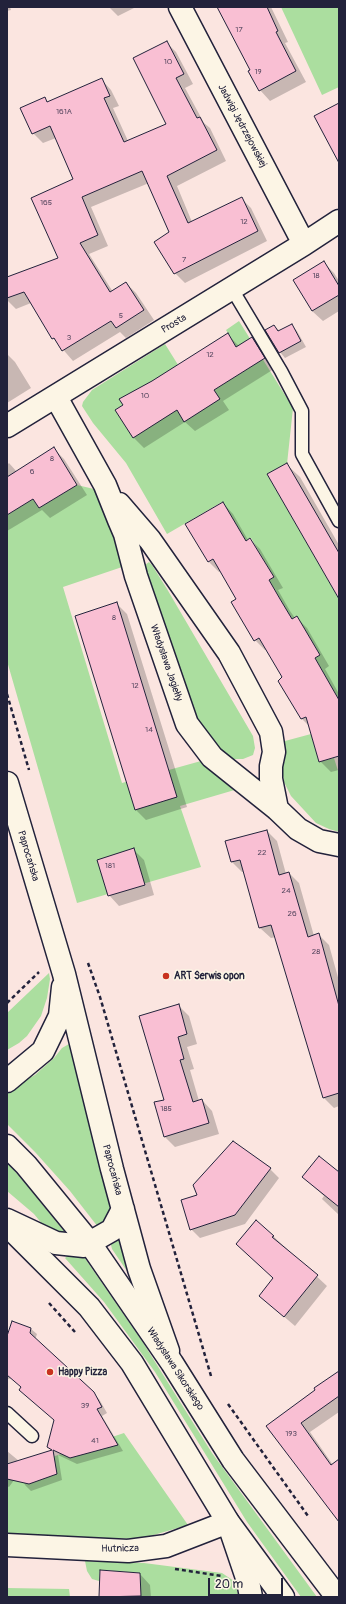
<!DOCTYPE html>
<html>
<head>
<meta charset="utf-8">
<style>
	body { margin:0 }
	#map { position:relative; width:346px; height:1604px; overflow:hidden; background:#fbe5e0; font-family:Pangolin,sans-serif }
	canvas { display:block }
	.frame { position:absolute; inset:0; border:8px solid #22223b; pointer-events:none }
	.scale { position:absolute; left:208px; top:1578px; width:75px; height:18px; box-sizing:border-box; border:2px solid #22223b; border-top:0; padding-left:5px; font-size:12px; line-height:14px; white-space:nowrap; color:#22223b; -webkit-text-stroke:3px #fcf5e5; paint-order:stroke }
</style>
</head>
<body>
<div id="map">
<canvas width="346" height="1604"></canvas>
<div class="frame"></div>
<div class="scale">20 m</div>
</div>
<script>
const context = document.querySelector('canvas').getContext('2d');
context.lineJoin = 'round';
function paint(path, color) { context.fillStyle = color; context.fill(path, 'evenodd'); }
const poly = rows => new Path2D(rows.map(r => 'M' + r).join(''));
function strokePath(path, color, width, dash) { context.strokeStyle = color; context.lineWidth = width; context.lineCap = dash ? 'butt' : 'round'; context.setLineDash(dash || []); context.stroke(path); }
function drawText(font, color, halo, rows, align = 'center') {
  context.font = font + ' Pangolin,sans-serif'; context.lineWidth = 3; context.setLineDash([]); context.textBaseline = 'middle'; context.strokeStyle = halo; context.fillStyle = color; for (const [text, x, y, turn = 0] of rows) {
    context.save(); context.translate(x, y); context.rotate((+turn || 0) * Math.PI / 180); context.textAlign = isNaN(turn) ? turn : align; if (halo) context.strokeText(text, 0, 0); context.fillText(text, 0, 0); context.restore();
  }
}
paint(poly([
	[281,7,339,7,339,87,322,95],
	[239,321,293,408,287,464,267,474,339,599,339,706,338,698,315,658,320,655,297,616,292,619,269,580,274,577,251,538,246,541,222,502,167,534,126,463,93,423,82,406,83,402,92,390,165,344,205,408,214,390,249,368,226,330],
	[77,485,94,489,128,565,63,587,122,783,201,761,238,789,180,806,201,867,77,903,7,661,7,515,33,499,39,508],
	[149,562,152,565,167,589,253,736,255,748,253,755,243,759,232,759,219,753,195,722,145,570,145,565],
	[311,734,319,762,334,758,339,774,339,832,329,829,316,823,291,796,284,782,282,770,285,759,285,741],
	[49,973,50,979,47,998,41,1016,27,1036,19,1043,7,1050,7,1013],
	[69,1044,71,1045,114,1203,107,1221,98,1227,70,1191,35,1152,7,1124,7,1090,35,1075,54,1058,62,1048],
	[7,1162,24,1182,68,1236,61,1234,43,1225,34,1214,7,1191],
	[125,1235,141,1292,112,1249,111,1245,113,1241,117,1238],
	[82,1254,142,1341,212,1453,317,1597,301,1597,247,1522,155,1372,104,1302,65,1258,68,1255],
	[124,1433,188,1525,140,1539,7,1536,7,1464,13,1470],
	[85,1561,144,1563,222,1573,234,1581,239,1597,138,1597,141,1596,140,1573,100,1570,99,1581,92,1579,87,1571],
	[7,1588,69,1589,70,1597,7,1597]
]), '#abde9f');
paint(poly([
	[7,7,10,7,11,10,7,11],
	[109,7,136,7,118,16],
	[218,7,271,7,288,42,285,43,306,82,270,101,260,90,252,70],
	[166,42,176,52,193,84,185,88,204,123,210,128,226,161,177,186,192,222,241,198,251,208,267,241,185,283,175,273,170,233,149,183,91,207,108,246,89,254,113,292,126,283,136,293,154,320,126,338,120,332,73,361,53,338,31,303,16,309,7,300,7,278,59,258,75,180,56,138,43,143,33,133,45,99,49,103,101,79,111,90,119,106,113,108,128,141,167,124],
	[324,263,334,273,339,281,339,311,323,321,312,311],
	[292,325,297,331,306,347,285,358,280,352,274,326,280,331],
	[227,334,239,346,252,339,262,349,274,369,223,401,229,410,195,431,185,422,144,448,134,438,117,410],
	[7,354,15,362,31,388,7,403],
	[54,449,64,459,87,495,50,518,42,510,7,531,7,465,9,463,17,472],
	[286,464,300,477,339,545,339,597],
	[223,503,233,514,248,540,250,539,260,549,283,588,278,590,290,611,295,618,296,617,307,628,329,666,325,669,339,694,339,770,331,772,320,761,310,727,302,719,279,681,284,678,267,649,265,650,255,640,238,599,221,571,219,572,209,562,186,524],
	[117,604,127,614,187,807,146,820,136,810],
	[267,831,277,841,286,874,289,873,299,883,314,936,319,935,329,945,339,981,339,1106,334,1108,324,1098,276,937,271,938,260,928,244,872,242,872,232,862,226,842],
	[134,850,144,860,154,895,119,906,109,895],
	[178,1005,189,1016,197,1044,187,1047,194,1069,190,1070,199,1101,202,1100,212,1111,219,1134,175,1147,165,1137,155,1103,165,1100],
	[270,1169,279,1178,245,1224,200,1238,191,1229],
	[339,1174,339,1215,322,1199,324,1196,303,1177],
	[273,1236,327,1286,295,1326,260,1296,274,1278,237,1244],
	[31,1329,37,1334,35,1340,99,1399,107,1413,102,1416,123,1451,77,1464,58,1455,62,1480,31,1491,25,1485,20,1472,9,1487,7,1486,7,1451,19,1461,52,1451,48,1447,55,1421,29,1376,7,1379,7,1339],
	[339,1372,339,1412,310,1432,333,1465,339,1470,339,1518,267,1427],
	[140,1574,150,1585,151,1597,104,1597,100,1593]
]), '#0003');
const building = poly([
	[217,7,267,7,278,31,276,32,296,71,259,91,248,71,250,70,217,7],
	[167,41,184,74,176,78,197,118,200,117,217,150,167,176,188,223,242,197,258,231,174,274,154,242,169,232,142,171,82,197,98,235,80,243,110,292,126,282,144,310,116,328,111,321,62,351,54,338,52,339,24,292,7,298,7,277,58,258,31,198,73,179,50,126,32,134,20,108,45,97,47,102,102,78,110,96,104,98,124,142,166,124,133,58,167,41],
	[339,103,339,163,314,116,339,103],
	[324,261,339,286,339,295,312,311,293,280,324,261],
	[292,324,301,341,279,353,265,330,274,325,278,331,292,324],
	[228,333,236,347,252,337,265,358,214,390,220,399,184,422,177,410,133,438,115,410,123,405,119,399,152,381,228,333],
	[54,447,77,485,39,508,33,499,7,515,7,477,54,447],
	[287,463,339,553,339,599,267,474,287,463],
	[223,502,246,541,250,538,274,577,269,580,280,599,292,619,297,616,320,655,315,658,339,700,339,756,319,762,306,717,301,719,278,681,282,677,259,638,254,641,231,602,236,599,213,559,208,562,185,524,223,502],
	[117,602,177,797,135,810,75,616,117,602],
	[267,830,279,875,289,872,308,937,319,933,339,1006,339,1093,323,1098,271,925,259,928,240,860,231,862,225,841,267,830],
	[134,848,145,885,108,896,97,860,134,848],
	[179,1004,187,1034,178,1037,184,1059,180,1060,193,1102,202,1099,209,1123,164,1137,154,1102,164,1100,139,1016,179,1004],
	[233,1141,271,1168,235,1215,190,1230,181,1200,197,1195,193,1185,233,1141],
	[319,1156,339,1172,339,1207,302,1177,319,1156],
	[256,1220,274,1236,272,1237,318,1275,284,1317,259,1296,273,1278,236,1244,256,1220],
	[12,1321,31,1328,30,1333,94,1392,102,1407,97,1409,118,1445,70,1458,53,1450,57,1474,29,1484,7,1479,7,1464,52,1450,47,1447,54,1420,19,1390,21,1387,7,1375,7,1336,12,1321],
	[339,1371,339,1396,301,1423,331,1465,339,1459,339,1522,266,1426,315,1390,314,1388,339,1371],
	[100,1570,140,1573,141,1596,99,1597,100,1570]
]);
paint(building, '#f9bfd3');
strokePath(building, '#22223b', 1);
const service = poly([
	[232,289,281,371,302,411,302,454,339,521],
	[7,1413,32,1436]
]);
const minor = poly([
	[180,7,304,244],
	[56,397,105,485,119,520,125,534,136,576,187,724,212,757,277,809,298,829,319,841,339,845],
	[7,426,304,244,339,221],
	[119,504,150,540,229,653,271,732,274,752,271,766,271,779,277,809],
	[7,783,64,974,112,1169,139,1269,168,1351],
	[7,1081,43,1051,60,1016,63,987],
	[7,1220,56,1243,84,1246,112,1230,123,1209],
	[7,1545,128,1551,166,1546,228,1522,248,1581,251,1597]
]);
const tertiary = poly([
	[7,1146,26,1165,89,1242,172,1363,233,1460,337,1597],
	[7,1225,89,1307,132,1363,228,1522,283,1597]
]);
strokePath(service, '#22223b', 15);
strokePath(minor, '#22223b', 25);
strokePath(tertiary, '#22223b', 25);
strokePath(poly([
	[7,694,29,770],
	[88,963,100,997,211,1376],
	[7,1003,39,972],
	[49,1303,75,1332],
	[228,1404,308,1516],
	[175,1569,222,1576]
]), '#22223b', 2.5, [4, 3]);
strokePath(service, '#fcf5e5', 12);
strokePath(minor, '#fcf5e5', 22);
strokePath(tertiary, '#fcf5e5', 22);
for (const [x, y, r, color] of [
	[166,976,4,"#c8321e"],
	[50,1372,4,"#c8321e"]
]) { const dot = new Path2D(); dot.arc(x, y, r, 0, 2 * Math.PI); context.fillStyle = color; context.fill(dot); strokePath(dot, '#fcf5e5', 1.5); }
drawText('8px', '#584961', null, [
	["17",239,30],
	["10",168,62],
	["19",258,72],
	["161A",64,112],
	["165",46,203],
	["12",244,222],
	["7",184,260],
	["18",316,276],
	["5",121,316],
	["3",69,338],
	["12",210,355],
	["10",145,396],
	["8",52,459],
	["6",32,472],
	["8",114,618],
	["12",135,686],
	["14",149,730],
	["22",262,853],
	["181",110,866],
	["24",286,891],
	["26",292,914],
	["28",316,952],
	["185",166,1109],
	["39",85,1406],
	["193",291,1434],
	["41",95,1441]
]);
drawText('10px', '#22223b', '#fcf5e5', [
	["Jadwigi Jędrzejowskiej",242,126,62],
	["Prosta",174,324,-31],
	["Władysława Jagiełły",166,663,71],
	["Paprocańska",28,856,73],
	["Paprocańska",112,1170,75],
	["Władysława Sikorskiego",175,1369,57],
	["Hutnicza",120,1549,-1]
]);
drawText('bold 10px', '#22223b', '#fcf5e5', [
	["ART Serwis opon",174,976],
	["Happy Pizza",58,1372]
], 'left');
</script>
</body>
</html>
